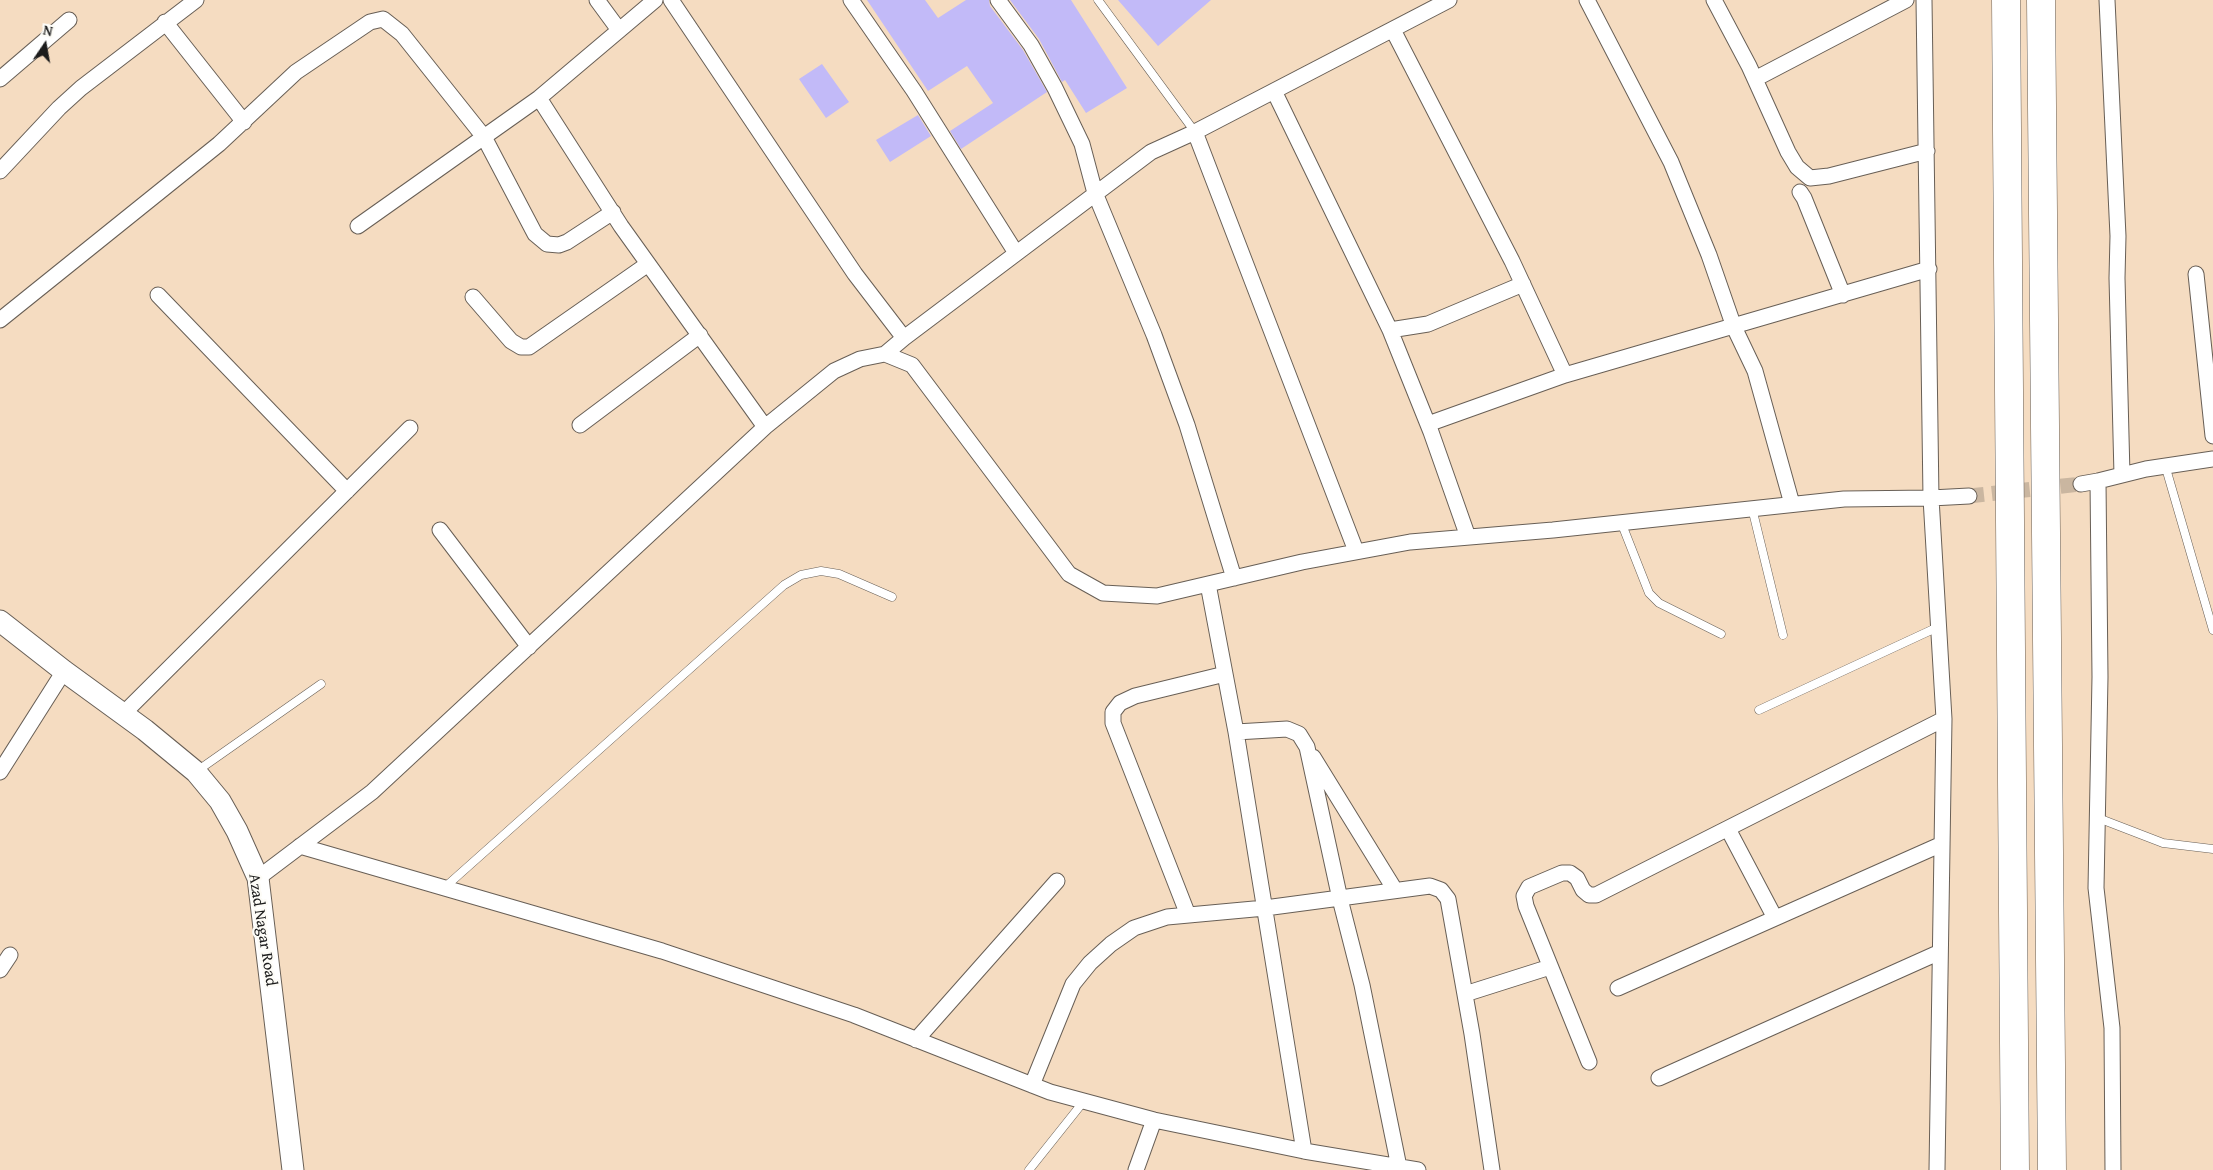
<!DOCTYPE html>
<html>
<head>
<meta charset="utf-8">
<style>
	body { margin:0 }
	#map { position:relative; width:2213px; height:1170px; overflow:hidden; background:#f5dcc1; font-family:"Gentium Book Plus",serif }
	canvas { display:block }
	.north { position:absolute; left:20px; top:20px; width:50px; height:50px; -webkit-text-stroke:4px #fdfcf7; paint-order:stroke; rotate:12deg; font-size:14px; font-weight:700; line-height:20px; text-align:center; color:#1c1c1c }
	.north::after { content:''; display:block; margin:auto; width:18px; height:22px; background:#1c1c1c; clip-path:polygon(50% 0,100% 100%,50% 72%,0 100%) }
</style>
</head>
<body>
<div id="map">
<canvas width="2213" height="1170"></canvas>
<div class="north">N</div>
</div>
<script>
const context = document.querySelector('canvas').getContext('2d');
context.lineJoin = 'round';
function paint(path, color) { context.fillStyle = color; context.fill(path, 'evenodd'); }
const poly = rows => new Path2D(rows.map(r => 'M' + r).join(''));
function strokePath(path, color, width, dash) { context.strokeStyle = color; context.lineWidth = width; context.lineCap = dash ? 'butt' : 'round'; context.setLineDash(dash || []); context.stroke(path); }
function drawText(font, color, halo, rows, align = 'center') {
  context.font = font + ' "Gentium Book Plus",serif'; context.lineWidth = 4.5; context.setLineDash([]); context.textBaseline = 'middle'; context.strokeStyle = halo; context.fillStyle = color; for (const [text, x, y, turn = 0] of rows) {
    context.save(); context.translate(x, y); context.rotate((+turn || 0) * Math.PI / 180); context.textAlign = isNaN(turn) ? turn : align; if (halo) context.strokeText(text, 0, 0); context.fillText(text, 0, 0); context.restore();
  }
}
paint(poly([
	[867,0,925,0,938,18,966,0,989,0,990,6,1023,50,1047,92,961,149,950,131,993,103,967,66,928,91],
	[1010,0,1071,0,1127,88,1086,113,1065,80,1062,82,1039,39],
	[1118,0,1211,0,1158,46],
	[822,64,849,102,826,118,799,79],
	[918,115,931,136,890,162,876,140]
]), '#c2baf8');
strokePath(poly([
	[1969,496,2081,484]
]), '#cab6a0', 15, [15, 8]);
const lane = poly([
	[1098,0,1195,132],
	[2165,465,2213,630],
	[1752,508,1783,635],
	[1621,522,1649,593,1659,603,1721,634],
	[1759,710,1938,627],
	[197,771,321,684],
	[2098,818,2163,843,2213,849],
	[444,888,784,585,801,575,821,571,839,574,892,597],
	[1029,1170,1084,1101]
]);
const street = poly([
	[597,0,619,30],
	[671,0,855,274,904,338],
	[851,0,914,91,1016,253],
	[998,0,1031,45,1055,88,1082,144,1095,193,1154,335,1187,425,1234,578],
	[1587,0,1671,162,1709,255,1734,327,1755,371,1792,504],
	[1714,0,1749,66,1788,152,1797,167,1810,178,1829,176,1927,151],
	[1924,0,1931,498,1944,719,1937,1170],
	[2107,0,2118,236,2117,278,2122,475],
	[165,22,244,122],
	[1393,30,1512,261,1565,375],
	[0,79,69,20],
	[1755,79,1906,0],
	[1274,91,1390,330,1431,432,1468,537],
	[539,98,621,226,765,427],
	[1195,132,1356,551],
	[0,171,59,108,81,88,196,0],
	[1800,192,1804,198,1843,295],
	[358,226,539,98,655,0],
	[2196,274,2213,436],
	[158,295,347,491],
	[473,297,511,341,521,347,529,347,648,264],
	[0,320,219,144,296,72,370,22,383,19,402,34,484,137,535,234,547,244,559,245,567,242,613,212],
	[1390,330,1428,324,1523,284],
	[885,354,904,338,1151,152,1195,132,1449,0],
	[1428,424,1565,375,1929,269],
	[580,425,700,335],
	[2098,481,2100,677,2096,888,2112,1028,2113,1170],
	[2081,484,2098,481,2146,469,2213,459],
	[440,530,529,647],
	[1208,584,1236,732,1304,1151],
	[123,714,410,428],
	[1236,732,1287,729,1299,734,1307,747,1340,899,1362,985,1399,1167],
	[1313,757,1395,890],
	[0,772,64,671],
	[1728,829,1775,918],
	[300,846,662,951,854,1015,1050,1092,1154,1120,1304,1151,1418,1170],
	[258,878,372,792,765,427,834,371,860,359,885,354,912,365,1069,574,1103,593,1157,596,1302,562,1410,542,1553,530,1844,499,1931,498,1969,496],
	[1188,915,1113,723,1113,712,1120,703,1135,696,1225,674],
	[0,970,10,955],
	[1618,988,1942,844],
	[1465,994,1550,967],
	[916,1040,1057,881],
	[1589,1062,1526,906,1524,896,1529,887,1562,873,1570,873,1577,878,1583,890,1589,895,1596,895,1944,719],
	[1659,1078,1940,952],
	[1032,1085,1073,984,1090,963,1111,944,1134,928,1167,917,1265,908,1430,886,1441,890,1448,899,1472,1034,1492,1170],
	[1136,1170,1154,1120]
]);
const secondary = poly([
	[0,621,64,671,145,730,196,772,220,801,237,831,258,878,293,1170]
]);
const highway = poly([
	[2006,0,2015,1170],
	[2041,0,2052,1170]
]);
strokePath(lane, '#685f56', 9);
strokePath(street, '#685f56', 17);
strokePath(secondary, '#685f56', 23);
strokePath(highway, '#685f56', 29);
strokePath(lane, '#fff', 8);
strokePath(street, '#fff', 15);
strokePath(secondary, '#fff', 21);
strokePath(highway, '#fff', 28);
drawText('16px', '#1c1c1c', '#fdfcf7', [
	["Azad Nagar Road",262,930,81]
]);
</script>
</body>
</html>
